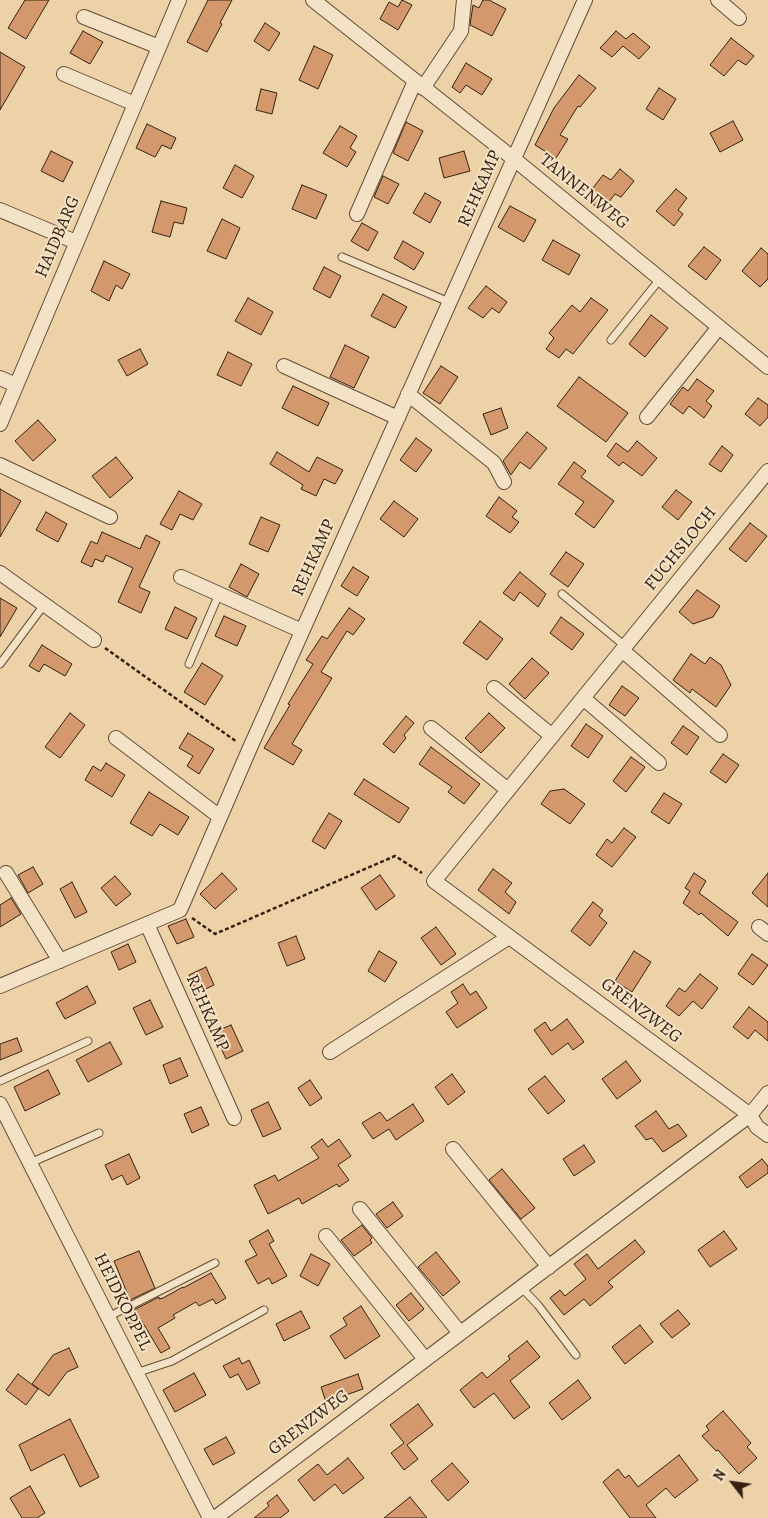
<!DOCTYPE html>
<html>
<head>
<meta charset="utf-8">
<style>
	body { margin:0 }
	#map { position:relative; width:768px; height:1518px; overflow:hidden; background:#edd2a8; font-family:Alegreya,serif }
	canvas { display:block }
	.north { position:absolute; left:708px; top:1458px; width:50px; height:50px; -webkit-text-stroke:4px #f3e2c6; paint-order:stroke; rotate:300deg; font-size:14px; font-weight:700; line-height:20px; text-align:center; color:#362012 }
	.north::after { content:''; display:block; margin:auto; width:18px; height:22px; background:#362012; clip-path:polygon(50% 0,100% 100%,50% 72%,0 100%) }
</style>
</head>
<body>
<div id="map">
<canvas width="768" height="1518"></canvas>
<div class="north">N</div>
</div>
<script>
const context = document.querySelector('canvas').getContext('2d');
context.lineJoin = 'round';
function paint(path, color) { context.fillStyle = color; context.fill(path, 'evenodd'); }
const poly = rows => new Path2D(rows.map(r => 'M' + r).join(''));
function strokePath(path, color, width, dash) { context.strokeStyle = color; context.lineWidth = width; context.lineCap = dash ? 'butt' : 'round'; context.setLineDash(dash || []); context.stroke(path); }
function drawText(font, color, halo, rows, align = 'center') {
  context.font = font + ' Alegreya,serif'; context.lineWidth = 4; context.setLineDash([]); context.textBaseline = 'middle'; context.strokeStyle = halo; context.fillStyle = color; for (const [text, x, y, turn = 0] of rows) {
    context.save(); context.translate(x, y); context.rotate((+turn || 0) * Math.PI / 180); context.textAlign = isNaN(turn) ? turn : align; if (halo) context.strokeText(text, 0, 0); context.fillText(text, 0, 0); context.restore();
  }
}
const building = poly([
	[25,0,49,0,26,39,8,28,25,0],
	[208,0,232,0,220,23,222,24,207,52,187,42,208,0],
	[402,0,412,5,398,30,380,19,389,2,398,7,402,0],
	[483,0,489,0,506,9,492,36,470,25,473,5,479,8,483,0],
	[265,23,280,33,269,51,254,41,265,23],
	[83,31,103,42,90,64,70,53,83,31],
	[616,31,626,39,633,33,650,47,639,59,623,46,612,57,600,48,616,31],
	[731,38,754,56,746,65,738,60,724,76,710,65,731,38],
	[314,46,333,55,318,89,299,80,314,46],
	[0,52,25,67,0,110,0,52],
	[466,63,492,79,482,95,466,85,460,93,452,87,466,63],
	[579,75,596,88,580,107,578,106,560,135,568,139,556,158,535,145,554,108,579,75],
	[659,88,676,99,663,120,646,109,659,88],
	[261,89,277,93,272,114,256,110,261,89],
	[733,121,743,140,720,152,710,133,733,121],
	[406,122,423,131,408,161,393,153,406,122],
	[147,124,176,138,171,149,162,145,155,157,136,148,147,124],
	[340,126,357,136,350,148,356,152,347,167,323,153,340,126],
	[51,151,73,162,63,182,41,171,51,151],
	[464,151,470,171,444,178,439,158,464,151],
	[235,165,254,176,242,198,223,188,235,165],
	[620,169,634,181,621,197,615,194,602,211,585,198,603,175,611,180,620,169],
	[383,176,399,184,388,204,374,197,383,176],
	[302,185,327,195,316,219,292,209,302,185],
	[676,189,687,198,678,210,683,214,674,226,656,211,676,189],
	[425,193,441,202,430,223,413,213,425,193],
	[161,201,187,208,183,224,174,222,170,237,152,232,161,201],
	[510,206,536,220,524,242,498,227,510,206],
	[222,219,240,228,226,259,207,251,222,219],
	[362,223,378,232,368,251,351,241,362,223],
	[553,240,580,255,569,275,542,260,553,240],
	[403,241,424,253,414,270,394,258,403,241],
	[704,247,721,260,706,280,688,266,704,247],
	[761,248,768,254,768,279,760,287,742,271,761,248],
	[104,261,130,274,122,289,116,285,109,301,91,291,104,261],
	[324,267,341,276,330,298,313,289,324,267],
	[486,286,507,302,499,313,492,308,483,318,468,308,486,286],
	[383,294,407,307,395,328,371,316,383,294],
	[248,298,273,312,261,335,235,321,248,298],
	[591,298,608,310,573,354,566,349,559,358,546,349,554,338,549,333,572,305,580,312,591,298],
	[651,315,668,328,645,357,629,344,651,315],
	[345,345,369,357,354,388,330,377,345,345],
	[140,349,148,364,127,376,118,360,140,349],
	[228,352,252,364,241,386,217,375,228,352],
	[441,366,458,377,440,404,423,393,441,366],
	[579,377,628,413,606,442,557,406,579,377],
	[697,379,714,391,706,401,712,406,704,418,689,406,683,414,670,404,683,387,688,391,697,379],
	[293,386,329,403,318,426,282,408,293,386],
	[758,398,768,405,768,417,760,426,745,414,758,398],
	[501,408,508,428,491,435,483,414,501,408],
	[38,420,56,440,33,461,15,441,38,420],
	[527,432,547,448,530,469,520,462,511,475,503,461,527,432],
	[416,438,432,450,416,472,400,460,416,438],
	[637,441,657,458,642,476,623,462,619,466,607,456,616,443,628,452,637,441],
	[722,446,733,455,721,472,709,464,722,446],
	[277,452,309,472,317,457,343,470,335,484,324,479,316,496,301,489,303,485,270,464,277,452],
	[116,457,133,478,110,498,92,476,116,457],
	[574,462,586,471,581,477,614,501,594,528,575,514,584,502,558,484,574,462],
	[0,489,21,501,0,537,0,489],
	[676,490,692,502,678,520,662,507,676,490],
	[179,491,202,504,193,520,180,514,172,530,160,524,179,491],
	[499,497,517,511,512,517,519,522,510,533,486,516,499,497],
	[394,501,418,519,404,537,380,519,394,501],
	[46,512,67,524,58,542,36,530,46,512],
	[261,517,280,525,268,552,249,544,261,517],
	[750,523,767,536,746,562,729,549,750,523],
	[102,532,140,549,146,535,160,542,139,587,150,592,141,613,118,602,133,568,106,555,103,562,95,559,92,567,81,562,91,541,97,544,102,532],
	[566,552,584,564,568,587,550,574,566,552],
	[241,564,259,574,247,597,229,587,241,564],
	[353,567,369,577,357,596,341,586,353,567],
	[520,572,546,594,538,607,520,592,514,601,503,593,520,572],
	[697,590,720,606,713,617,693,624,679,612,697,590],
	[0,598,17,608,0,637,0,598],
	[175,607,197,618,187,639,165,629,175,607],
	[349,608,365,619,353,635,347,631,321,672,332,678,292,744,302,750,293,765,264,748,290,705,288,704,313,664,306,660,322,636,327,639,349,608],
	[224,616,246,626,237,646,215,636,224,616],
	[561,617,584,634,572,650,550,633,561,617],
	[480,621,503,639,487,660,463,643,480,621],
	[42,645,72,664,65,676,44,664,39,672,29,666,42,645],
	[691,654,705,664,710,657,721,665,731,685,716,707,692,689,690,693,673,680,691,654],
	[532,658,549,673,525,699,509,684,532,658],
	[202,663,223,676,205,705,184,692,202,663],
	[622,686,639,698,625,716,609,705,622,686],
	[70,713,85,725,60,758,45,747,70,713],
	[489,713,505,728,481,753,465,738,489,713],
	[406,716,414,723,404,735,406,738,394,753,383,744,406,716],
	[586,724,603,736,588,758,571,746,586,724],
	[683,726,699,737,687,755,671,743,683,726],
	[188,733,214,749,199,774,187,766,193,756,179,748,188,733],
	[431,747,480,784,464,804,448,792,452,787,419,764,431,747],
	[723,754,739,765,726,783,710,772,723,754],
	[631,757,645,767,626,792,613,781,631,757],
	[106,763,125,775,112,797,85,780,93,766,101,771,106,763],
	[364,779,409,808,399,823,354,794,364,779],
	[564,789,585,804,570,824,541,804,550,791,564,789],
	[149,792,189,817,178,835,160,824,152,836,130,823,149,792],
	[664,793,682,804,669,824,651,812,664,793],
	[329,813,342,821,325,849,312,841,329,813],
	[624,828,636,837,612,867,596,855,607,839,612,843,624,828],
	[33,867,43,884,28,893,18,875,33,867],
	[493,869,512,883,505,892,516,902,509,914,478,890,493,869],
	[222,873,237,889,215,909,200,894,222,873],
	[694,873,706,881,699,893,738,922,728,936,701,913,699,915,683,903,690,891,685,888,694,873],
	[768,873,768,907,752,893,768,873],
	[380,875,395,896,376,910,361,888,380,875],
	[115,876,131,894,116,906,101,888,115,876],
	[72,882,87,912,75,918,60,889,72,882],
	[11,898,21,914,0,927,0,905,11,898],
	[593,902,603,910,599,916,607,923,590,946,571,931,593,902],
	[186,919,194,937,177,944,168,926,186,919],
	[436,927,456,954,441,965,421,938,436,927],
	[296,936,305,959,287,966,278,943,296,936],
	[128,944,136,962,119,970,111,952,128,944],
	[379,951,397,962,385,982,368,971,379,951],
	[634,951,651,962,632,992,615,981,634,951],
	[752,954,768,965,753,985,738,974,752,954],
	[206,967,214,985,197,993,189,975,206,967],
	[700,974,718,988,702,1009,693,1001,679,1016,666,1006,679,988,685,992,700,974],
	[463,984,470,995,476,991,487,1008,457,1028,446,1012,458,1003,451,992,463,984],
	[87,986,96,1003,65,1019,56,1003,87,986],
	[150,1000,163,1027,146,1035,133,1008,150,1000],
	[749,1007,768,1022,768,1041,755,1030,748,1039,733,1027,749,1007],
	[567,1019,584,1042,573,1050,568,1043,552,1055,534,1030,545,1022,551,1031,567,1019],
	[231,1025,243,1051,226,1059,214,1032,231,1025],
	[17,1038,22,1051,0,1060,0,1044,17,1038],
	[110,1042,122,1064,88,1082,76,1060,110,1042],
	[180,1058,188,1076,170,1084,163,1065,180,1058],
	[626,1061,641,1081,617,1099,602,1079,626,1061],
	[48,1070,60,1094,25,1111,14,1087,48,1070],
	[452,1074,465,1092,448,1105,435,1087,452,1074],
	[545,1076,565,1101,548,1114,528,1089,545,1076],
	[310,1080,322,1098,310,1106,298,1088,310,1080],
	[268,1102,281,1129,263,1137,251,1110,268,1102],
	[413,1104,424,1121,396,1140,389,1129,373,1139,362,1123,380,1112,387,1121,413,1104],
	[201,1107,209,1125,192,1133,184,1114,201,1107],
	[656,1111,669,1129,678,1124,687,1136,663,1152,652,1138,646,1140,635,1126,656,1111],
	[322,1139,328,1147,339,1139,351,1156,338,1165,349,1180,339,1187,337,1184,302,1204,299,1198,268,1214,254,1185,275,1175,278,1181,319,1158,311,1147,322,1139],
	[584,1145,595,1162,574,1176,563,1159,584,1145],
	[129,1154,140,1178,127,1185,122,1175,112,1180,105,1165,129,1154],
	[762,1159,768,1166,768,1173,747,1188,739,1177,762,1159],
	[502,1169,535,1208,521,1219,489,1180,502,1169],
	[393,1202,403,1216,387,1228,376,1214,393,1202],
	[362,1225,372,1238,370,1240,372,1243,354,1256,341,1240,362,1225],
	[268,1230,274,1241,269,1244,287,1276,272,1284,269,1278,258,1284,245,1261,257,1255,249,1241,268,1230],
	[724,1231,737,1249,710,1267,698,1250,724,1231],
	[635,1240,645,1252,608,1282,613,1287,590,1306,584,1299,564,1315,550,1298,560,1290,565,1296,586,1279,574,1264,587,1254,598,1269,635,1240],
	[139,1251,155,1288,130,1300,114,1261,139,1251],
	[436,1252,460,1282,443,1296,418,1267,436,1252],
	[311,1254,330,1264,318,1286,300,1276,311,1254],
	[211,1273,226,1298,216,1304,213,1299,199,1306,196,1302,173,1315,175,1318,158,1328,170,1348,161,1353,141,1320,130,1326,124,1315,159,1297,159,1299,163,1298,183,1287,183,1288,211,1273],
	[411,1293,424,1309,409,1321,396,1305,411,1293],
	[361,1306,380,1336,345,1359,330,1336,347,1325,343,1318,361,1306],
	[678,1310,690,1324,672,1338,660,1324,678,1310],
	[301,1311,310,1328,284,1341,276,1324,301,1311],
	[640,1325,653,1342,625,1364,612,1347,640,1325],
	[527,1341,540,1357,510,1381,530,1407,514,1419,494,1393,474,1408,460,1390,482,1372,487,1378,510,1359,508,1356,527,1341],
	[69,1348,78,1367,67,1372,49,1396,32,1384,53,1355,69,1348],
	[239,1358,242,1364,249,1360,260,1383,247,1390,238,1374,230,1378,223,1366,239,1358],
	[194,1373,206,1395,175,1412,163,1390,194,1373],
	[18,1374,38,1389,26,1405,6,1390,18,1374],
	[358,1374,363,1389,326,1402,321,1387,358,1374],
	[578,1380,591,1398,562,1420,549,1403,578,1380],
	[418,1404,433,1425,407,1445,418,1459,404,1470,391,1453,404,1443,390,1425,418,1404],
	[723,1411,751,1443,747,1447,757,1458,739,1474,718,1450,716,1451,702,1436,709,1430,706,1426,723,1411],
	[70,1419,99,1477,80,1487,64,1454,31,1471,19,1445,70,1419],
	[226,1437,235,1453,213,1465,204,1449,226,1437],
	[679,1455,698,1480,675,1498,666,1488,646,1505,656,1518,630,1518,603,1482,618,1469,625,1478,629,1475,638,1487,679,1455],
	[348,1458,364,1478,343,1494,335,1484,314,1501,298,1480,318,1464,327,1475,348,1458],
	[452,1463,469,1482,448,1501,431,1481,452,1463],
	[30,1486,45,1513,37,1518,22,1518,10,1498,30,1486],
	[277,1495,289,1511,280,1518,254,1518,269,1506,267,1503,277,1495],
	[410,1497,427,1518,384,1518,410,1497]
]);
paint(building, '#d3996c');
strokePath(building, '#362012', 1);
const service = poly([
	[342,257,449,302],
	[611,340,660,279],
	[562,594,625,646],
	[0,664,44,605],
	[189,664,219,594],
	[0,1081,88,1041],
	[30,1163,99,1133],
	[521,1287,538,1305,576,1355],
	[108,1317,215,1263],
	[136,1373,172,1361,264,1310]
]);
const minor = poly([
	[313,0,514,159,768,367],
	[718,0,739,18],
	[84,17,159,47],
	[64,74,135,104],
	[423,88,461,31,464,0],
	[0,210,76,242],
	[357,214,415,81],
	[284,366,398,418],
	[0,378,16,385],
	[408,394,494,463,504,482],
	[647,417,719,327],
	[0,424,179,0],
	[0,465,110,517],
	[768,471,434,881,750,1115,757,1127,768,1135],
	[0,573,94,640],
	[181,577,302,631],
	[622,650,720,735],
	[494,688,552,736],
	[583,698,659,763],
	[431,728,508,790],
	[116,738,220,817],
	[6,873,60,961],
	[147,924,234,1118],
	[759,927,768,934],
	[0,986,180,910,249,750,585,0],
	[330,1052,509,937],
	[0,1104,210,1518],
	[453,1149,549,1267],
	[360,1209,460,1333],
	[326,1236,425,1359],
	[215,1518,750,1115,768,1093]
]);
strokePath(service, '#644c38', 9);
strokePath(minor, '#644c38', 16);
strokePath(poly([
	[105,648,237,742],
	[192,918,215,934,395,856,422,873]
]), '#362012', 2.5, [4, 2.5]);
strokePath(service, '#f3e2c6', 7);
strokePath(minor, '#f3e2c6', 14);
drawText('18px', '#362012', '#f3e2c6', [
	["REHKAMP",480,189,-66],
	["TANNENWEG",584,192,39],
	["HAIDBARG",58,237,-67],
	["FUCHSLOCH",681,549,-51],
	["REHKAMP",314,558,-66],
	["GRENZWEG",641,1011,37],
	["REHKAMP",207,1013,66],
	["HEIDKOPPEL",122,1302,63],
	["GRENZWEG",309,1423,-37]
]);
</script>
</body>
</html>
